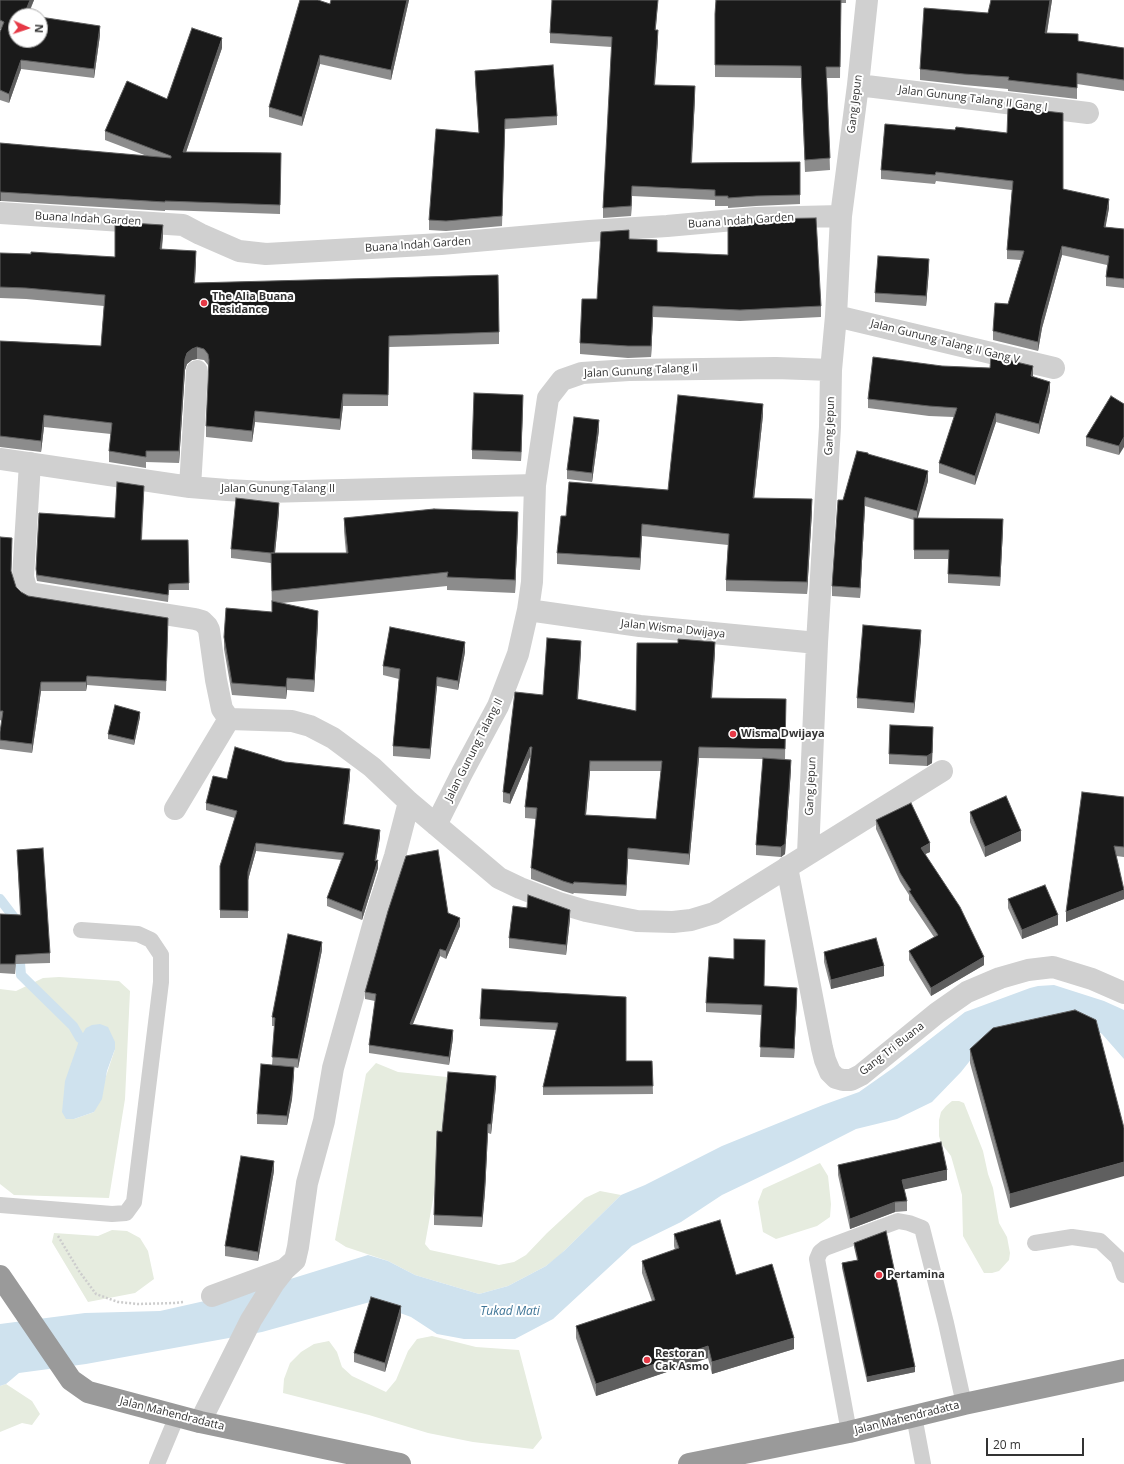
<!DOCTYPE html>
<html>
<head>
<meta charset="utf-8">
<style>
	body { margin:0 }
	#map { position:relative; width:1124px; height:1464px; overflow:hidden; background:#fff; font-family:"Open Sans",sans-serif }
	canvas { display:block }
	.north { position:absolute; left:8px; top:8px; width:40px; height:40px; box-sizing:border-box; background:#fff; border:1px solid #adadad; border-radius:50%; rotate:93deg; font-size:11px; font-weight:700; line-height:16px; text-align:center; color:#333 }
	.north::after { content:''; display:block; margin:auto; width:14px; height:18px; background:#e63946; clip-path:polygon(50% 0,100% 100%,50% 72%,0 100%) }
	.scale { position:absolute; left:986px; top:1438px; width:98px; height:18px; box-sizing:border-box; border:2px solid #333; border-top:0; padding-left:5px; font-size:12px; line-height:14px; white-space:nowrap; color:#333; -webkit-text-stroke:3px #fff; paint-order:stroke }
</style>
</head>
<body>
<div id="map">
<canvas width="1124" height="1464"></canvas>
<div class="north">N</div>
<div class="scale">20 m</div>
</div>
<script>
const context = document.querySelector('canvas').getContext('2d');
context.lineJoin = 'round';
function paint(path, color) { context.fillStyle = color; context.fill(path, 'evenodd'); }
const poly = rows => new Path2D(rows.map(r => 'M' + r).join(''));
function strokePath(path, color, width, dash) { context.strokeStyle = color; context.lineWidth = width; context.lineCap = dash ? 'butt' : 'round'; context.setLineDash(dash || []); context.stroke(path); }
function drawText(font, color, halo, rows, align = 'center') {
  context.font = font + ' "Open Sans",sans-serif'; context.lineWidth = 4; context.setLineDash([]); context.textBaseline = 'middle'; context.strokeStyle = halo; context.fillStyle = color; for (const [text, x, y, turn = 0] of rows) {
    context.save(); context.translate(x, y); context.rotate((+turn || 0) * Math.PI / 180); context.textAlign = isNaN(turn) ? turn : align; if (halo) context.strokeText(text, 0, 0); context.fillText(text, 0, 0); context.restore();
  }
}
paint(poly([
	[59,977,119,981,130,991,125,1099,109,1198,14,1195,0,1184,0,989,16,991,43,978],
	[115,1049,94,1112,74,1119,66,1119],
	[376,1063,398,1072,447,1077,439,1166,425,1244,430,1250,499,1265,514,1262,526,1255,547,1233,585,1198,600,1191,621,1195,558,1257,546,1266,508,1286,479,1294,415,1275,388,1261,346,1247,335,1240,366,1074],
	[952,1101,959,1101,964,1103,983,1151,988,1174,993,1188,999,1223,1007,1237,1010,1253,1009,1260,999,1271,992,1273,984,1273,963,1236,962,1195,951,1156,941,1143,939,1136,939,1120,941,1112,946,1106],
	[820,1163,828,1176,831,1204,830,1217,817,1226,776,1239,763,1232,758,1202,763,1189],
	[112,1230,127,1231,140,1238,148,1251,154,1279,135,1293,88,1302,52,1242,54,1233,98,1236],
	[432,1336,476,1347,519,1350,542,1438,533,1449,473,1442,428,1433,369,1415,283,1393,284,1379,290,1363,301,1352,314,1344,329,1341,337,1352,342,1367,352,1376,386,1392,396,1380,408,1351,417,1339],
	[6,1384,32,1401,40,1414,32,1425,22,1423,0,1432,0,1386]
]), '#e6ecdf');
paint(poly([
	[1054,985,1104,1001,1124,1010,1124,1059,1102,1034,1091,1027,984,1043,961,1072,932,1102,897,1119,856,1129,795,1160,722,1195,681,1222,632,1246,553,1319,515,1339,464,1339,437,1334,411,1317,370,1302,262,1332,86,1364,19,1373,6,1384,0,1386,0,1324,85,1313,160,1311,258,1289,368,1255,388,1261,415,1275,479,1294,508,1286,546,1266,564,1251,621,1195,645,1185,722,1146,823,1105,859,1092,893,1068,965,1012,1030,988,1038,986],
	[100,1024,108,1027,115,1042,115,1049,107,1071,102,1099,94,1112,74,1119,66,1119,62,1112,65,1081,80,1038,86,1028,92,1025]
]), '#cfe2ee');
strokePath(poly([
	[0,899,16,920,17,926],
	[19,951,21,975,73,1026,80,1038]
]), '#cfe2ee', 10);
strokePath(poly([
	[58,1236,79,1271,96,1294,118,1302,138,1304,175,1303,184,1302]
]), '#cdcdcd', 2.5, [2, 2]);
strokePath(poly([
	[0,1205,112,1214,126,1213,134,1202,161,982,161,955,151,940,138,934,81,930],
	[1035,1243,1072,1237,1100,1241,1118,1258,1124,1275],
	[914,1416,923,1464],
	[849,1432,817,1259,820,1252,825,1248,898,1221,909,1223,922,1228,946,1323,964,1404],
	[157,1464,177,1416]
]), '#d0d0d0', 16);
strokePath(poly([
	[858,85,1088,113],
	[0,213,183,225,200,234,239,251,266,254,441,244,589,231,667,226,756,218,841,216],
	[836,316,1054,368],
	[0,459,190,487,227,490,266,492,535,485],
	[30,463,23,577,26,588,30,593,195,619,202,621,207,626,209,630,216,680,222,709,229,719,292,721,310,726,333,738,372,767,409,802,499,878,520,888,559,903,586,911,637,921,673,922,691,920,714,913,942,771],
	[190,487,197,371],
	[528,610,640,626,817,643],
	[175,809,229,719],
	[436,825,462,773,498,706,518,654,528,610,532,582,535,485,548,398,562,380,582,373,629,370,776,368,831,370],
	[808,854,817,643,830,427,831,370,836,316,841,216,858,85,867,0],
	[787,867,822,1048,825,1060,830,1072,836,1078,843,1080,851,1080,861,1075,937,1013,967,992,1000,978,1028,970,1053,967,1092,979,1124,993],
	[212,1296,285,1269,295,1260,298,1247,307,1183,324,1121,333,1068,376,915,395,856,409,802],
	[200,1422,251,1320,274,1283,285,1269]
]), '#d0d0d0', 22);
strokePath(poly([
	[0,1276,71,1380,88,1392,200,1422,400,1464],
	[689,1464,849,1432,964,1404,1124,1370]
]), '#9a9a9a', 22);
paint(poly([
	[0,0,34,0,28,16,100,35,94,78,21,69,9,103,0,100,0,32,1,29,0,29],
	[331,0,409,0,391,80,320,64,302,126,269,117,269,107,330,4],
	[716,0,846,0,846,3,841,3,840,78,827,78,830,170,805,172,801,78,715,77,715,14],
	[991,0,1052,0,1047,33,1078,41,1124,48,1124,91,1077,84,1077,99,1008,91,1008,89,964,85,920,80,920,69,988,13],
	[656,30,658,40,655,85,695,96,692,163,800,162,800,204,756,206,728,208,728,206,715,206,715,200,632,196,631,216,603,218,603,208,612,47,550,43,550,33],
	[222,48,186,152,281,153,280,214,165,210,165,211,1,201,0,143,147,156,105,140,105,131,167,99],
	[475,71,557,116,557,125,505,129,502,226,446,231,429,230,429,220,479,133,475,81],
	[885,124,1063,189,1109,208,1105,227,1124,229,1124,288,1106,286,1106,277,1107,265,1062,255,1042,328,1038,351,993,340,993,331,1008,304,1021,260,1007,259,1007,250,1012,190,936,181,935,184,881,179,881,170],
	[163,236,162,249,196,262,195,283,499,332,499,344,389,347,388,406,343,406,340,430,255,422,252,442,206,437,206,426,209,369,208,365,204,360,197,359,192,360,187,364,185,370,179,463,146,462,146,468,109,462,109,451,111,434,44,427,41,452,0,447,0,341,101,346,104,306,26,299,0,298,0,253,115,257],
	[629,239,657,252,821,306,821,317,740,321,653,317,651,357,628,358,580,354,580,343,597,299],
	[929,269,926,306,875,302,875,293],
	[1033,377,1050,391,1039,434,996,422,975,485,939,473,939,463,954,417,929,416,868,408,868,399],
	[523,404,521,461,472,459,472,450],
	[1124,404,1119,455,1086,446,1086,437],
	[763,415,754,498,812,511,807,594,726,591,726,580,728,545,642,536,640,570,557,564,557,553,566,516,668,490],
	[599,430,592,482,567,479,567,470],
	[868,454,928,481,917,518,1003,528,1000,586,948,583,948,559,914,559,914,520,865,506,860,598,832,596,832,586,843,500],
	[144,493,142,540,188,540,189,590,169,590,168,602,37,581,36,576,36,569,115,518],
	[279,512,275,553,346,553,344,531,344,518,518,525,515,593,447,590,447,586,282,603,318,623,314,692,287,690,286,699,232,695,224,649,224,637,272,612,271,563,231,558,231,549],
	[0,537,12,547,11,572,16,587,21,592,28,596,168,627,166,691,87,685,86,691,41,691,32,753,0,749,0,732,2,721,0,720],
	[921,639,914,713,857,708,857,698],
	[581,651,578,699,636,711,715,652,712,698,786,699,785,759,791,769,785,854,781,857,756,855,756,845,763,759,699,758,689,865,628,859,626,896,574,893,573,894,563,891,531,879,531,868,536,819,525,818,525,807,531,757,530,757,510,804,503,802,503,792,543,695],
	[590,771,661,771,656,819,586,815],
	[465,652,458,690,437,686,430,759,393,756,393,746,399,679,383,675,383,666],
	[140,717,134,745,108,739,108,734],
	[933,737,932,763,927,766,889,764,889,754],
	[285,762,350,777,344,824,380,837,376,860,378,868,362,920,327,906,327,898,342,860,256,851,248,880,248,918,220,918,220,866,235,818,206,810,206,803,227,779],
	[1124,797,1124,857,1116,856,1124,899,1066,922],
	[970,812,1021,841,985,857,970,822],
	[876,820,930,852,925,854,984,965,931,996,909,960,909,951,934,937,909,900,909,895,900,881,876,829],
	[17,850,50,953,50,963,16,964,15,974,0,973,0,914,20,915],
	[1008,899,1058,925,1022,939,1008,908],
	[527,908,570,919,566,955,509,948,509,938],
	[448,913,460,926,446,959,440,956,413,1024,453,1038,449,1065,369,1053,369,1045,375,1001,365,999,365,992],
	[322,950,298,1068,294,1067,292,1099,287,1125,257,1124,257,1114,272,1065,275,1026,272,1026,272,1017],
	[824,952,884,976,831,989,824,962],
	[764,986,797,997,794,1058,760,1057,762,1015,706,1012,706,1003],
	[626,997,626,1061,652,1061,653,1094,543,1095,543,1087,556,1030,480,1026,480,1019],
	[970,1049,1124,1128,1010,1208,970,1063],
	[496,1086,491,1134,488,1133,485,1192,482,1227,434,1225,434,1215,442,1132],
	[838,1165,947,1180,904,1189,907,1201,907,1211,895,1212,850,1229,838,1175],
	[274,1171,258,1261,225,1256,225,1246],
	[674,1234,736,1275,794,1349,712,1374,708,1358,596,1396,576,1338,576,1326,652,1301,642,1273,642,1261,675,1250,674,1246],
	[854,1243,915,1372,867,1382,842,1268,842,1263,857,1260,854,1247],
	[401,1316,385,1372,354,1362,354,1353]
]), '#8c8c8c');
paint(poly([
	[30,0,34,0,27,16,24,15],
	[407,0,409,0,391,80,391,70],
	[658,0,655,40,655,30],
	[1050,0,1052,0,1045,44,1045,33],
	[100,26,100,35,94,78,94,69],
	[658,30,658,40,654,94,654,85],
	[222,38,222,48,183,161,183,152],
	[320,55,320,64,302,126,302,117],
	[21,60,21,69,9,103,9,94],
	[695,86,695,96,691,173,691,163],
	[632,186,632,196,631,216,631,206],
	[1,191,1,201,0,201,0,192],
	[1109,199,1109,208,1104,236,1104,227],
	[163,225,163,236,160,260,160,249],
	[1062,246,1062,255,1042,328,1038,351,1038,342,1042,319],
	[196,251,196,262,194,294,194,283],
	[929,259,929,269,926,306,926,296],
	[653,306,653,317,651,357,651,346],
	[197,347,197,359,192,360,187,364,185,370,179,463,179,451,185,359,187,353,192,349],
	[1033,366,1033,376,1031,386,1031,376],
	[1050,382,1050,391,1039,434,1039,424],
	[343,394,343,406,340,430,340,419],
	[523,395,523,404,521,461,521,452],
	[763,404,763,415,753,509,753,498],
	[255,411,255,422,252,442,252,431],
	[996,413,996,422,975,485,975,476],
	[44,415,44,427,41,452,41,441],
	[599,420,599,430,592,482,592,473],
	[1124,437,1124,447,1119,455,1119,446],
	[928,471,928,481,917,521,917,511],
	[865,497,865,506,860,598,860,588],
	[812,499,812,511,807,594,807,582],
	[279,503,279,512,274,563,274,553],
	[518,512,518,525,515,593,515,580],
	[1003,519,1003,528,1000,586,1000,577],
	[642,524,642,536,640,570,640,558],
	[318,611,318,623,314,692,314,680],
	[921,630,921,639,914,713,914,703],
	[581,641,581,651,577,709,577,699],
	[465,642,465,652,458,690,458,681],
	[715,642,715,652,711,708,711,698],
	[87,676,87,685,86,691,86,682],
	[437,677,437,686,430,759,430,749],
	[287,678,287,690,286,699,286,687],
	[41,682,41,691,32,753,32,744],
	[140,712,140,717,134,745,134,740],
	[933,727,932,763,927,766,927,756],
	[530,747,530,757,510,804,510,794],
	[699,747,699,758,689,865,689,854],
	[791,760,791,769,785,854,781,857,781,847],
	[590,761,590,771,585,825,585,815],
	[350,769,350,777,343,832,343,824],
	[380,830,380,837,375,868,375,861],
	[1021,831,1021,841,985,857,985,847],
	[256,843,256,851,248,880,248,872],
	[930,843,930,852,921,856,921,848],
	[628,848,628,859,626,896,626,885],
	[378,860,378,868,362,920,362,912],
	[1124,890,1124,899,1066,922,1066,912],
	[570,910,570,919,566,955,566,945],
	[1058,915,1058,925,1022,939,1022,930],
	[460,918,460,926,446,959,446,951],
	[322,942,322,950,298,1068,298,1059],
	[440,949,440,956,410,1031,410,1024],
	[984,957,984,965,931,996,931,988],
	[884,966,884,976,831,989,831,980],
	[797,988,797,997,794,1058,794,1049],
	[453,1030,453,1038,449,1065,449,1057],
	[294,1067,294,1076,292,1099,287,1125,287,1116],
	[496,1076,496,1086,491,1134,491,1124],
	[488,1124,485,1192,482,1227,482,1217],
	[274,1161,274,1171,258,1261,258,1252],
	[1124,1162,1124,1176,1010,1208,1010,1194],
	[947,1170,947,1180,902,1190,902,1180],
	[895,1202,895,1212,850,1229,850,1219],
	[401,1306,401,1316,385,1372,385,1363],
	[794,1338,794,1349,712,1374,712,1362],
	[708,1346,708,1358,596,1396,596,1384],
	[915,1367,915,1372,867,1382,867,1377]
]), '#5f5f5f');
const building = poly([
	[0,0,30,0,24,15,30,16,16,16,16,40,40,40,40,17,100,26,94,69,21,60,9,94,0,90,0,32,4,22,0,20,0,0],
	[300,0,318,0,330,4,331,0,407,0,391,70,320,55,302,117,269,107,300,0],
	[552,0,658,0,655,30,658,30,654,85,695,86,691,163,800,162,800,195,756,196,728,198,728,196,715,196,715,190,632,186,631,206,603,208,612,37,550,33,552,0],
	[716,0,841,0,840,67,826,67,830,158,805,160,801,66,715,65,715,14,716,0],
	[991,0,1050,0,1045,33,1078,34,1078,41,1124,48,1124,80,1077,73,1077,88,1008,80,1009,77,964,74,920,69,924,8,988,13,991,0],
	[192,28,222,38,183,152,281,153,280,205,165,201,165,202,0,192,0,143,171,158,171,156,105,131,127,81,167,99,192,28],
	[553,65,557,116,505,119,502,216,446,221,429,220,436,129,479,133,475,71,553,65],
	[1008,107,1063,113,1063,189,1109,199,1104,227,1124,229,1124,279,1106,277,1109,256,1062,246,1042,319,1038,342,993,331,995,303,1008,304,1024,251,1007,250,1013,181,936,172,935,175,881,170,885,124,955,130,956,127,1007,133,1008,107],
	[816,218,821,306,740,310,653,306,651,346,628,346,580,343,582,299,597,299,601,232,629,230,629,239,657,240,657,252,728,255,728,222,757,219,816,218],
	[115,222,163,225,160,249,196,251,194,283,498,275,499,332,389,336,388,395,343,394,340,419,255,411,252,431,206,426,209,360,208,354,204,349,197,347,192,349,187,353,185,359,179,451,146,451,146,457,109,451,112,423,44,415,41,441,0,436,0,341,101,346,105,295,26,288,0,287,0,253,31,254,31,252,115,257,115,222],
	[878,256,929,259,926,296,875,293,878,256],
	[991,356,1033,366,1031,376,1050,382,1039,424,996,413,975,476,939,463,957,408,929,406,868,399,873,357,942,366,990,368,991,356],
	[474,393,523,395,521,452,472,450,474,393],
	[678,395,763,404,753,498,812,499,807,582,726,580,729,534,642,524,640,558,557,553,561,516,566,516,569,482,668,490,678,395],
	[1111,396,1124,404,1124,437,1119,446,1086,437,1111,396],
	[574,417,599,420,592,473,567,470,574,417],
	[857,451,868,453,868,454,928,471,917,511,865,497,860,588,832,586,838,500,843,500,857,451],
	[117,482,144,486,141,540,188,540,189,583,169,584,168,595,37,575,36,569,39,513,115,518,117,482],
	[236,498,279,503,274,553,271,553,231,549,236,498],
	[434,509,518,512,515,580,447,577,448,572,272,591,271,553,348,553,344,518,434,509],
	[914,518,1003,519,1000,577,948,574,949,550,914,550,914,518],
	[0,537,12,538,11,571,16,587,21,592,28,596,168,618,166,681,87,676,86,682,41,682,32,744,0,740,0,732,3,711,0,711,0,537],
	[272,601,318,611,314,680,287,678,286,687,232,683,224,637,226,608,272,612,272,601],
	[863,625,921,630,914,703,857,698,863,625],
	[390,627,465,642,458,681,437,677,430,749,393,746,400,669,383,666,390,627],
	[547,638,581,641,577,699,636,711,637,643,678,643,678,639,715,642,711,698,786,699,785,749,699,747,689,854,628,848,626,885,574,882,573,884,563,881,531,868,537,808,525,807,532,747,530,747,510,794,503,792,515,692,543,695,547,638],
	[590,761,662,761,656,819,585,815,590,761],
	[115,705,140,712,134,740,108,734,115,705],
	[890,725,933,727,932,753,927,756,889,754,890,725],
	[235,747,285,762,350,769,343,824,380,830,375,861,378,860,362,912,327,898,344,853,256,843,248,872,248,911,220,910,220,866,237,811,206,803,213,776,227,779,235,747],
	[763,758,791,760,785,844,781,847,756,845,763,758],
	[1082,792,1124,797,1124,847,1114,846,1124,890,1066,912,1082,792],
	[1006,796,1021,831,985,847,970,812,1006,796],
	[911,803,930,843,921,848,960,907,984,957,931,988,909,951,938,935,909,891,911,890,900,873,876,820,911,803],
	[43,848,50,953,16,955,15,964,0,964,0,914,21,915,17,850,43,848],
	[438,850,448,913,460,918,446,951,440,949,410,1024,453,1030,449,1057,369,1045,376,994,365,992,388,911,406,856,438,850],
	[1045,885,1058,915,1022,930,1008,899,1045,885],
	[528,895,570,910,566,945,509,938,513,906,527,908,528,895],
	[288,934,322,942,298,1059,272,1057,275,1018,272,1017,288,934],
	[876,938,884,966,831,980,824,952,876,938],
	[734,939,765,940,764,986,797,988,794,1049,760,1047,762,1005,706,1003,709,957,734,959,734,939],
	[482,989,626,997,626,1061,652,1061,653,1086,543,1087,558,1023,480,1019,482,989],
	[1075,1010,1096,1020,1124,1128,1124,1162,1010,1194,970,1049,993,1028,1075,1010],
	[261,1064,294,1067,292,1090,287,1116,257,1114,261,1064],
	[448,1072,496,1076,491,1124,488,1124,485,1182,482,1217,434,1215,437,1131,442,1132,448,1072],
	[941,1142,947,1170,902,1180,907,1201,895,1202,850,1219,838,1165,941,1142],
	[241,1156,274,1161,258,1252,225,1246,241,1156],
	[720,1220,736,1275,772,1264,794,1338,712,1362,708,1346,596,1384,576,1326,655,1300,642,1261,679,1248,674,1234,720,1220],
	[886,1231,915,1367,867,1377,842,1263,858,1260,854,1243,886,1231],
	[371,1297,401,1306,385,1363,354,1353,371,1297]
]);
paint(building, '#1a1a1a');
strokePath(building, '#5f5f5f', 1);
for (const [x, y, r, color] of [
	[204,303,4,"#e63946"],
	[733,734,4,"#e63946"],
	[879,1275,4,"#e63946"],
	[647,1360,4,"#e63946"]
]) { const dot = new Path2D(); dot.arc(x, y, r, 0, 2 * Math.PI); context.fillStyle = color; context.fill(dot); strokePath(dot, '#fff', 1.5); }
drawText('11px', '#333', '#fff', [
	["Jalan Gunung Talang II Gang I",973,99,7],
	["Gang Jepun",855,104,-83],
	["Buana Indah Garden",88,219,3],
	["Buana Indah Garden",741,221,-4],
	["Buana Indah Garden",418,245,-4],
	["Jalan Gunung Talang II Gang V",945,342,14],
	["Jalan Gunung Talang II",641,371,-3],
	["Gang Jepun",830,426,-88],
	["Jalan Gunung Talang II",278,489],
	["Jalan Wisma Dwijaya",673,629,6],
	["Jalan Gunung Talang II",474,750,-63],
	["Gang Jepun",811,786,-87],
	["Gang Tri Buana",892,1049,-38],
	["Jalan Mahendradatta",172,1414,14],
	["Jalan Mahendradatta",907,1418,-14]
]);
drawText('bold 11px', '#333', '#fff', [
	["The Alia Buana",212,297],
	["Residance",212,310],
	["Wisma Dwijaya",741,734],
	["Pertamina",887,1275],
	["Restoran",655,1354],
	["Cak Asmo",655,1367]
], 'left');
drawText('italic 12px', '#3f7597', '#fff', [
	["Tukad Mati",510,1312]
]);
</script>
</body>
</html>
